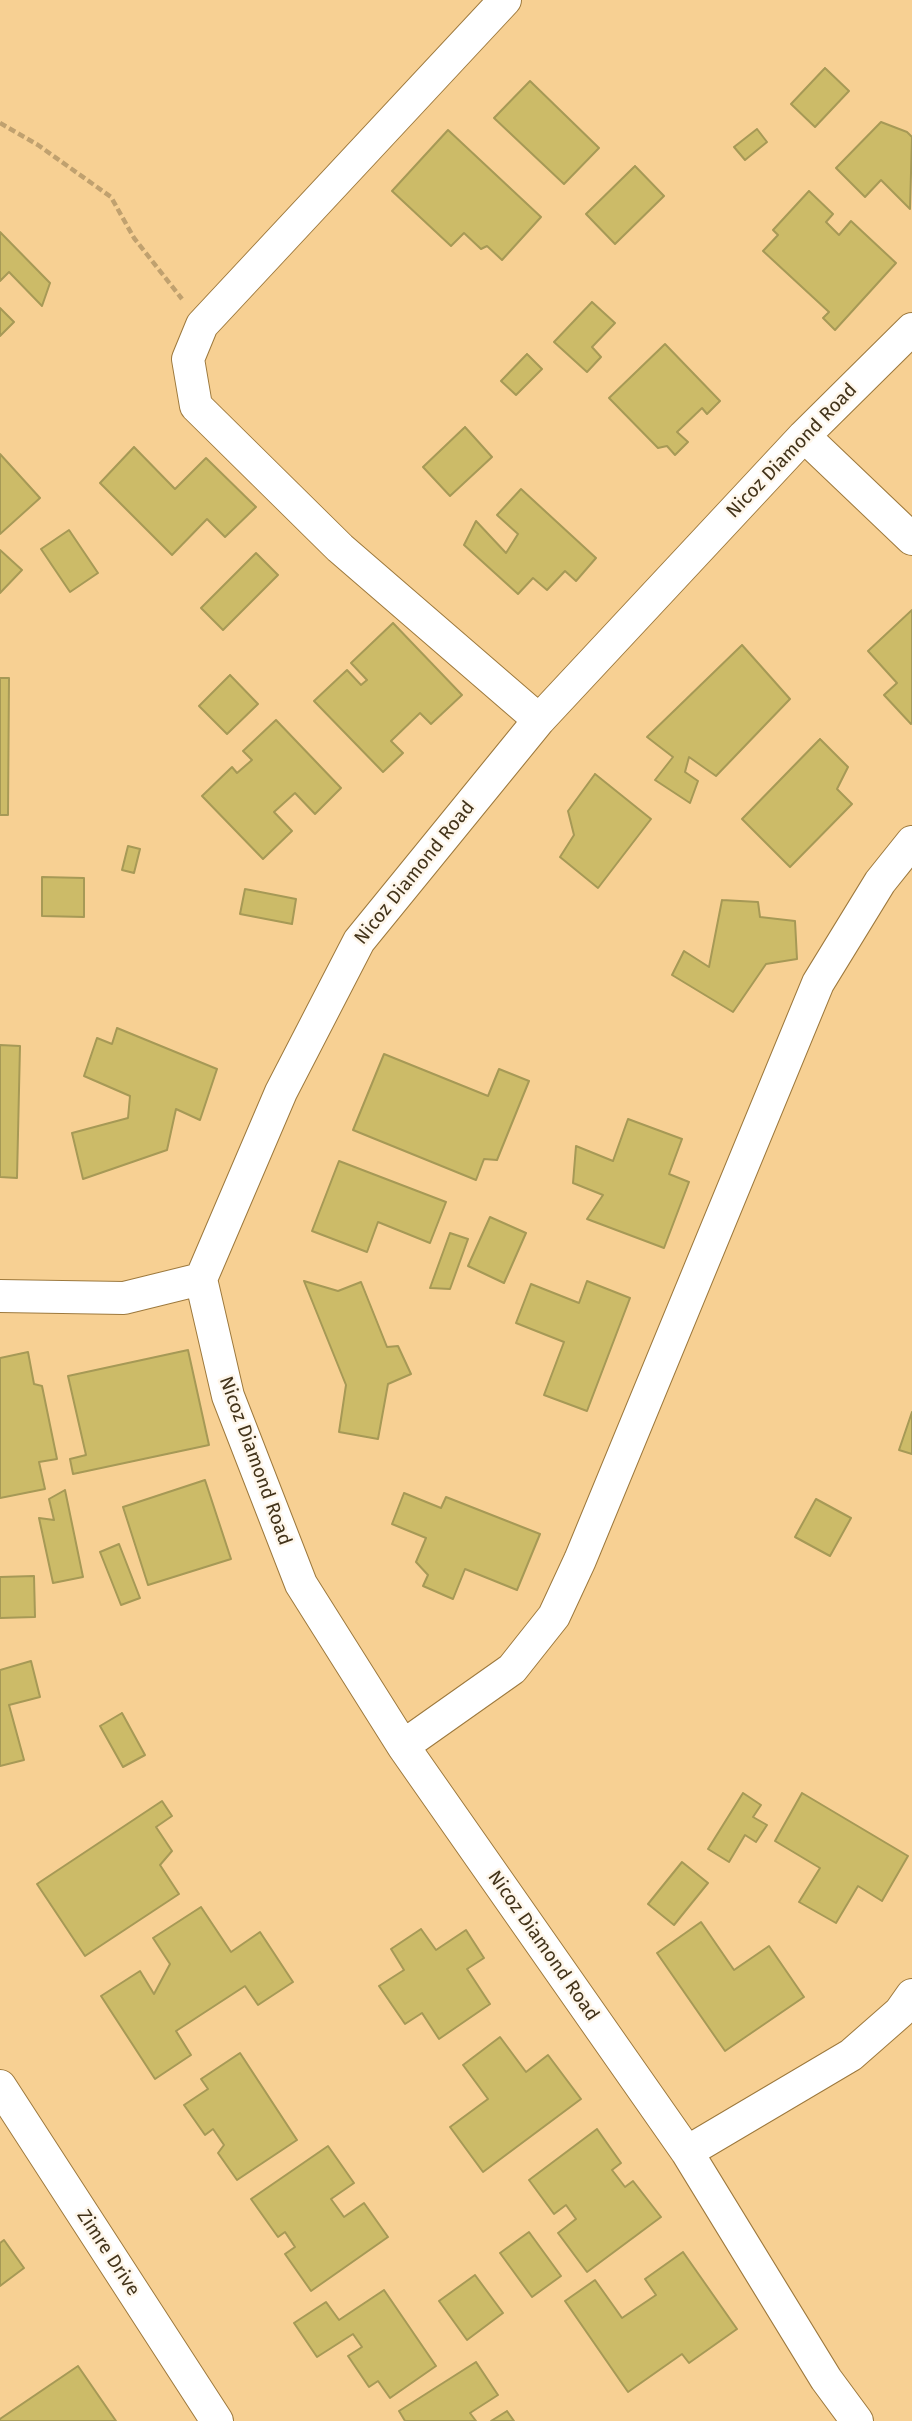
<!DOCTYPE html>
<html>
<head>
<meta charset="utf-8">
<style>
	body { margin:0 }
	canvas { display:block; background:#f7d093 }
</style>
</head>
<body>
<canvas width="912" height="2421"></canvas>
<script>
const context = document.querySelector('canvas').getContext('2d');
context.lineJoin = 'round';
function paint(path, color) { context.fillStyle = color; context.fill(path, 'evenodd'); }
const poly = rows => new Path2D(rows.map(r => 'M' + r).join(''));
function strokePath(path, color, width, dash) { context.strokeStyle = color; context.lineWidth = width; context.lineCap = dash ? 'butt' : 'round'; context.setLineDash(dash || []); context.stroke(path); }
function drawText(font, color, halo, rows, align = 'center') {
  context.font = font + ' "Fira Sans",sans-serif'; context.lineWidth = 5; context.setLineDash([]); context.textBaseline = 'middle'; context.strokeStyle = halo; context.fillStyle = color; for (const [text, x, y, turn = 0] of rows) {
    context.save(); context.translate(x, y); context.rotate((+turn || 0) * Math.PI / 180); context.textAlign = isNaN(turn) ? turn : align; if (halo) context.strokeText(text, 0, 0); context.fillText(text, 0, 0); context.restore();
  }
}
const building = poly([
	[825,68,849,91,815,127,791,104,825,68],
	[530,81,599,148,564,184,494,118,530,81],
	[881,122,907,132,912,137,910,209,881,180,865,197,836,168,881,122],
	[757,129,767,142,745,160,734,147,757,129],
	[448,130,541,217,502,260,487,246,481,249,464,233,451,246,392,191,448,130],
	[635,166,664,196,615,244,586,214,635,166],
	[809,191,833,214,826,222,839,235,851,221,896,263,835,330,823,318,829,312,763,251,778,235,773,230,809,191],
	[0,232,50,283,42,306,9,272,0,281,0,232],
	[592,302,615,323,592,347,601,357,587,372,554,342,592,302],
	[0,308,14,322,0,336,0,308],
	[665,344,720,401,707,414,702,408,677,432,688,442,675,455,667,446,658,448,609,398,665,344],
	[527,354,542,369,516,395,501,381,527,354],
	[465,427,492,457,450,496,423,467,465,427],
	[134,447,175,489,206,458,256,507,225,537,207,519,172,555,100,483,134,447],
	[0,454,40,498,0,534,0,454],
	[521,489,596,558,576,581,565,571,547,590,533,578,518,594,464,545,476,521,506,553,518,534,497,515,521,489],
	[69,530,98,573,70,592,41,549,69,530],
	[0,550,22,570,0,593,0,550],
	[256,553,278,575,223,630,201,608,256,553],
	[912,610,912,722,911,724,884,695,897,683,868,651,912,610],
	[393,623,462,695,431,724,420,713,391,741,403,753,383,772,314,701,347,670,361,685,367,680,351,663,393,623],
	[742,645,790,699,716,776,689,757,685,772,698,781,690,803,655,780,673,757,647,737,742,645],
	[230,675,258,704,227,734,199,706,230,675],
	[0,678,9,678,8,815,0,815,0,678],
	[276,720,341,788,315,814,295,793,274,812,292,831,263,859,202,796,232,767,237,773,252,760,243,751,276,720],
	[820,739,848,767,837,789,852,804,790,867,742,819,820,739],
	[595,774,651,819,598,888,560,857,574,835,568,811,595,774],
	[128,846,140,849,134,873,122,870,128,846],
	[42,877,84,878,84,917,42,916,42,877],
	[245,889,296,899,292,924,240,914,245,889],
	[722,900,758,902,760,917,795,921,797,959,766,964,733,1012,672,975,684,951,709,967,722,900],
	[117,1028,217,1069,200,1120,176,1109,167,1150,83,1179,72,1133,128,1118,130,1096,84,1076,97,1038,112,1044,117,1028],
	[0,1045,20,1046,17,1178,0,1177,0,1045],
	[384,1054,488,1096,499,1069,529,1081,497,1160,484,1159,476,1180,353,1130,384,1054],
	[628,1119,682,1139,669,1174,689,1182,664,1248,587,1219,603,1195,573,1183,576,1146,613,1161,628,1119],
	[339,1161,446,1202,430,1243,378,1222,367,1252,312,1231,339,1161],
	[490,1217,526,1233,504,1283,468,1266,490,1217],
	[450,1233,468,1239,450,1289,430,1288,450,1233],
	[304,1281,338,1291,361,1282,387,1347,398,1346,411,1374,388,1384,378,1439,339,1432,346,1385,304,1281],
	[587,1281,630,1298,587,1411,544,1395,564,1342,516,1323,531,1284,579,1303,587,1281],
	[188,1350,209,1445,73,1474,70,1459,86,1455,68,1376,188,1350],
	[28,1352,34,1384,42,1386,57,1459,39,1462,45,1489,0,1498,0,1358,28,1352],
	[912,1412,912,1454,899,1450,912,1412],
	[205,1480,231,1559,148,1585,123,1507,205,1480],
	[65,1490,83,1577,53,1583,39,1518,54,1520,49,1499,65,1490],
	[404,1493,441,1508,446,1497,540,1534,517,1590,465,1569,453,1599,423,1586,428,1575,416,1562,426,1538,392,1524,404,1493],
	[816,1499,851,1518,830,1556,795,1537,816,1499],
	[119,1544,140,1598,121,1605,100,1552,119,1544],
	[34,1576,35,1617,0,1618,0,1577,34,1576],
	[31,1661,40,1697,9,1705,24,1760,0,1766,0,1670,31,1661],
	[122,1713,145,1755,123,1767,100,1726,122,1713],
	[743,1793,761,1805,753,1817,767,1825,756,1842,745,1835,729,1862,708,1849,743,1793],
	[802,1793,908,1856,882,1901,858,1886,836,1923,799,1902,820,1868,775,1841,802,1793],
	[162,1801,172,1816,156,1827,172,1851,160,1865,179,1894,85,1956,37,1884,162,1801],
	[682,1862,708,1883,674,1925,648,1904,682,1862],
	[201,1907,231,1952,260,1932,293,1982,258,2005,245,1986,176,2031,191,2055,155,2079,101,1996,140,1971,154,1994,170,1964,153,1938,201,1907],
	[701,1922,734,1970,769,1946,804,1997,725,2051,657,1953,701,1922],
	[421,1929,436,1950,466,1930,484,1958,467,1969,490,2004,439,2039,422,2013,405,2024,379,1986,404,1970,391,1949,421,1929],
	[500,2037,526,2072,548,2055,581,2099,483,2172,450,2127,488,2099,463,2065,500,2037],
	[240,2053,297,2140,237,2180,218,2153,224,2145,213,2129,205,2135,184,2105,208,2089,201,2079,240,2053],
	[597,2129,621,2163,612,2170,625,2187,633,2181,661,2217,587,2272,558,2233,576,2219,566,2205,554,2214,529,2180,597,2129],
	[328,2146,354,2183,331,2199,344,2217,364,2203,388,2237,311,2291,285,2254,295,2247,285,2232,278,2237,251,2199,328,2146],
	[529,2232,561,2276,532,2297,500,2253,529,2232],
	[4,2240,24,2268,0,2286,0,2243,4,2240],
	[683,2252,737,2329,689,2363,682,2354,628,2392,565,2301,595,2280,622,2318,656,2295,645,2279,683,2252],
	[475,2275,503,2313,467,2340,439,2301,475,2275],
	[384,2290,436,2366,390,2398,378,2381,369,2387,348,2356,362,2347,353,2334,317,2357,294,2323,326,2302,339,2320,384,2290],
	[476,2362,498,2395,470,2413,476,2421,405,2421,399,2411,476,2362],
	[78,2366,116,2421,0,2421,0,2419,78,2366],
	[507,2411,514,2421,491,2421,507,2411]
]);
paint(building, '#ccbb68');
strokePath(building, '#a69956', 2);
const minor = poly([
	[505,0,202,325,188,359,196,406,340,548,539,720],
	[804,436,912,539],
	[0,1296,124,1298,201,1279],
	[403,1746,512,1669,554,1616,580,1560,818,983,880,882,912,842],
	[0,2086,217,2421],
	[687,2152,851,2055,900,2012,912,1995],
	[857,2421,826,2379,687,2152,403,1746,301,1584,228,1396,201,1279,281,1092,359,941,539,720,804,436,912,329]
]);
strokePath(minor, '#9d793d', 34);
strokePath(poly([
	[0,123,38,145,111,197,134,238,182,299]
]), '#c0a16f', 4.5, [7, 3.5]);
strokePath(minor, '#fff', 32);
drawText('19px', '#42331a', '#fef6ea', [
	["Nicoz Diamond Road",792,451,-46],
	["Nicoz Diamond Road",415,873,-51],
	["Nicoz Diamond Road",255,1461,70],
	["Nicoz Diamond Road",543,1946,55],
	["Zimre Drive",108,2253,57]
]);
</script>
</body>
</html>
